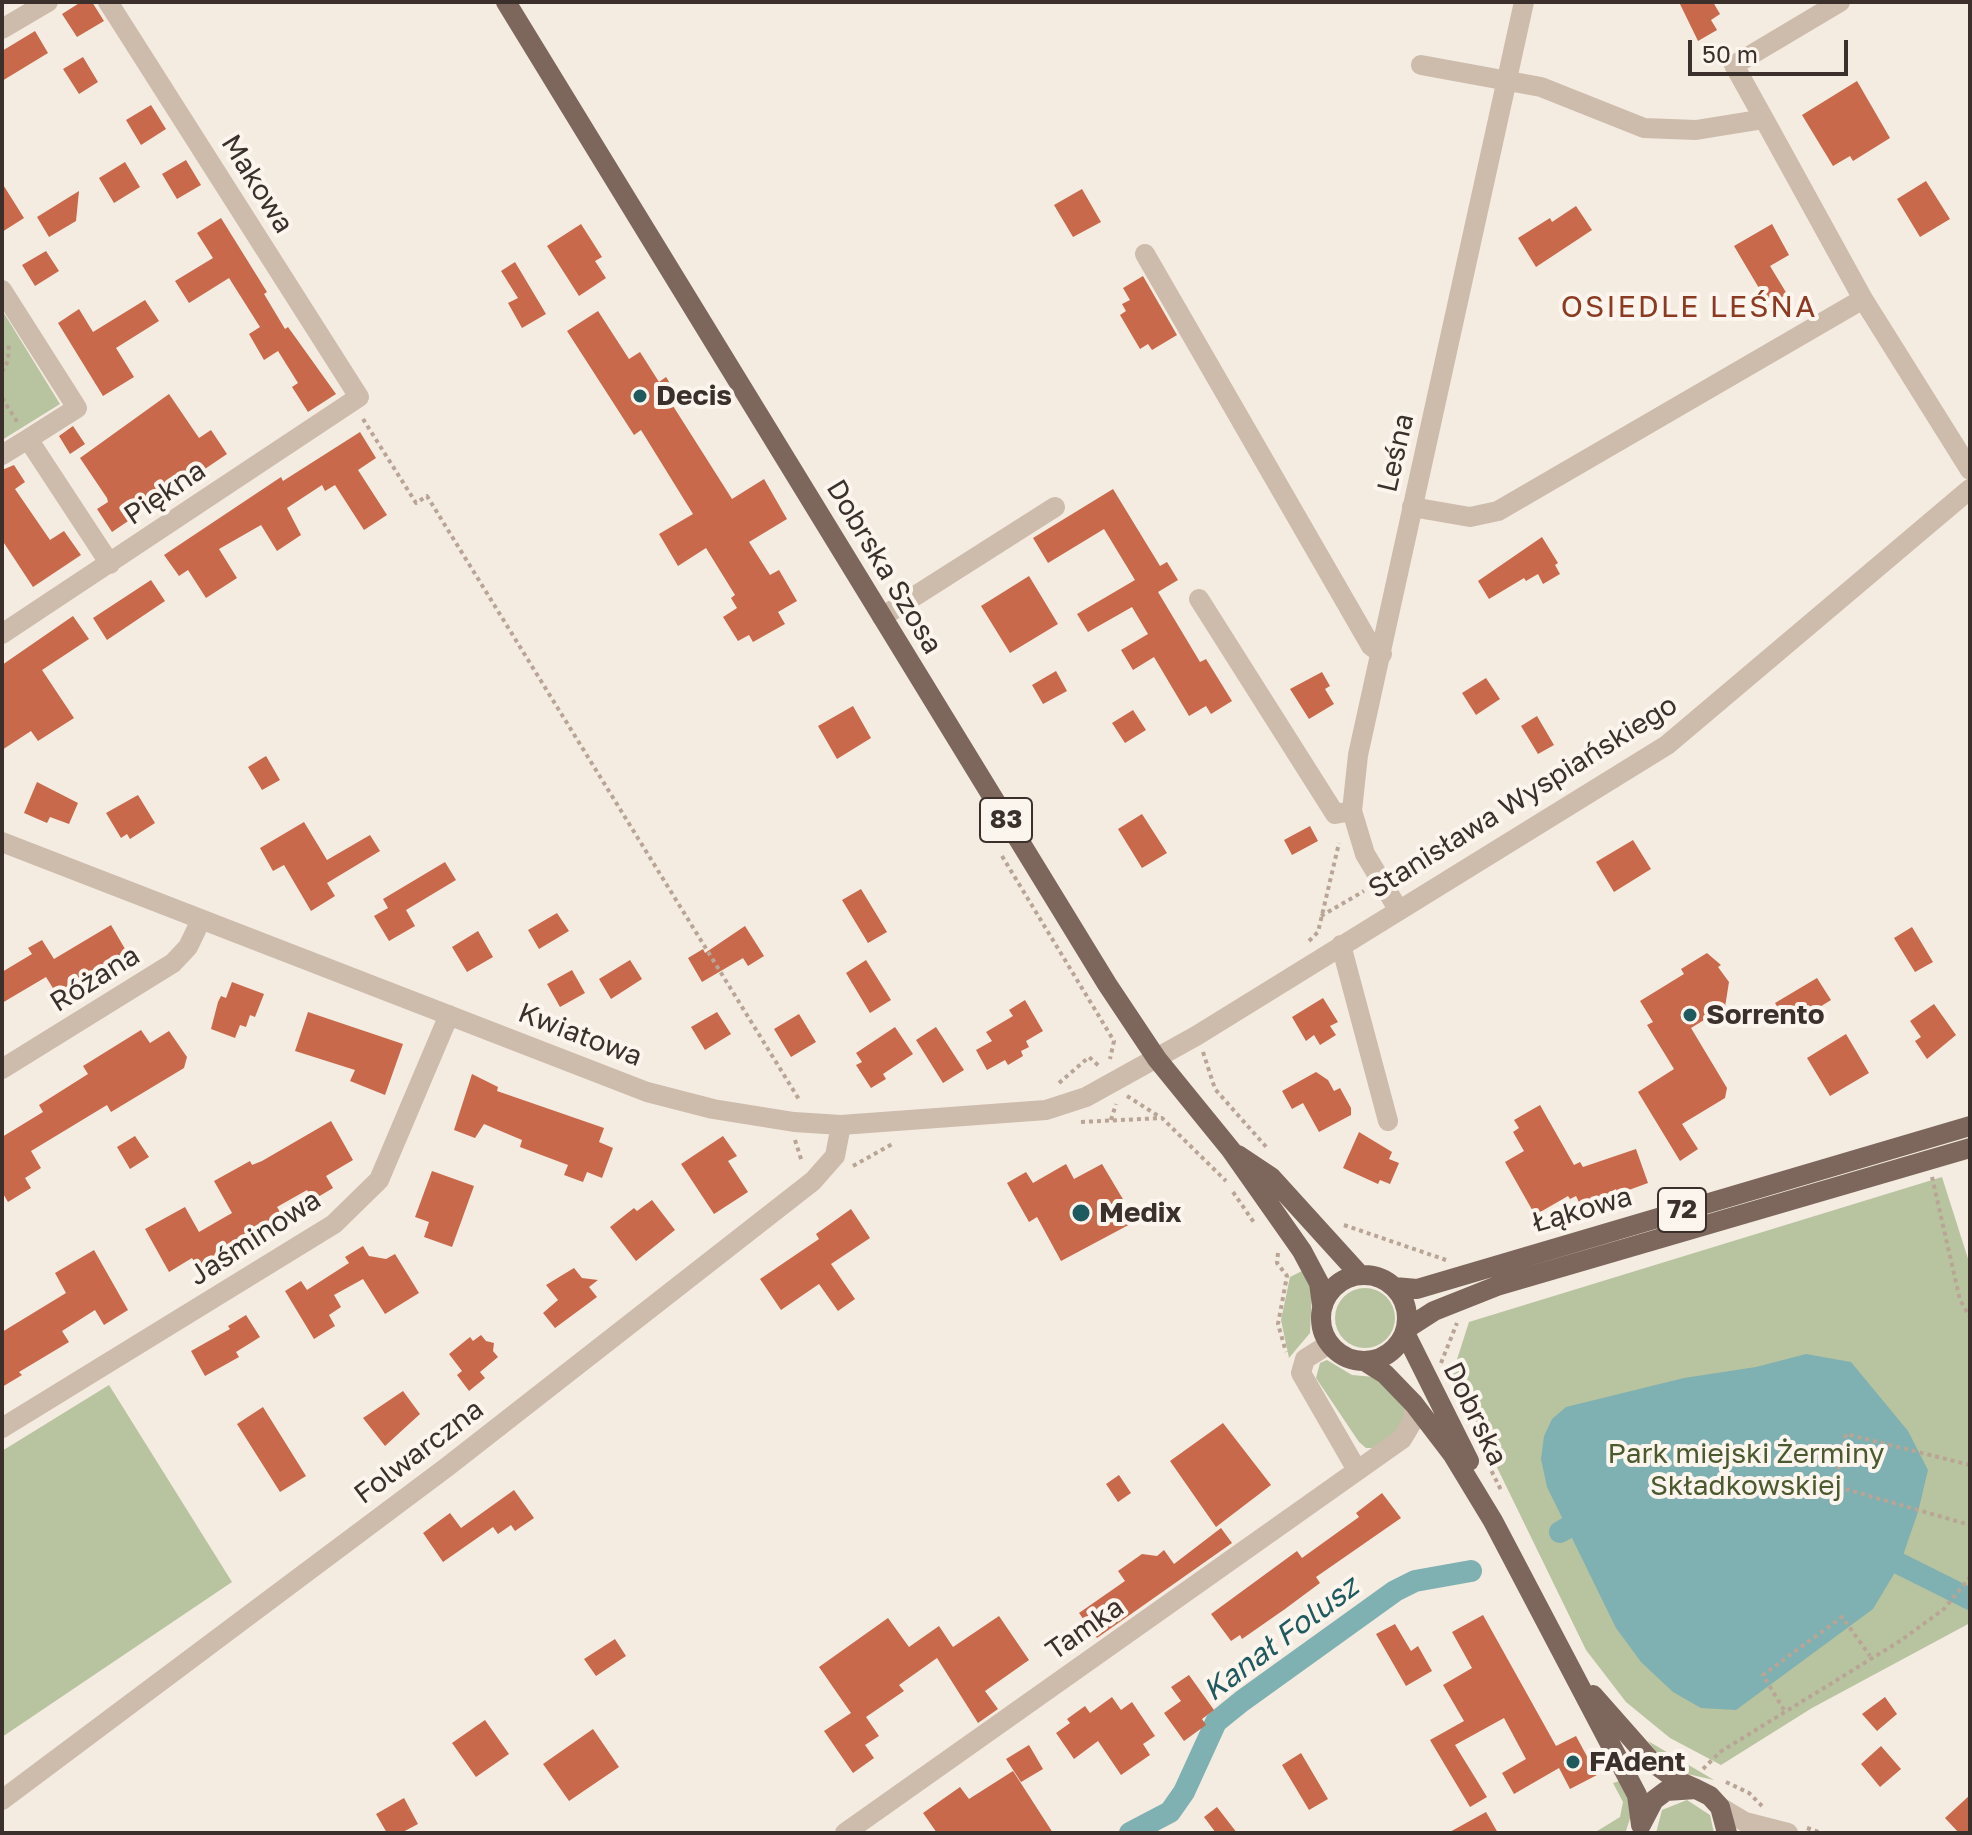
<!DOCTYPE html>
<html>
<head>
<meta charset="utf-8">
<style>
	body { margin:0 }
	#map { position:relative; width:1972px; height:1835px; overflow:hidden; background:#f4ebe1; font-family:"Golos Text",sans-serif }
	canvas { display:block }
	.frame { position:absolute; inset:0; border:4px solid #3b302b; pointer-events:none }
	.scale { position:absolute; left:1688px; top:40px; width:160px; height:36px; box-sizing:border-box; border:4px solid #3b302b; border-top:0; padding-left:10px; font-size:24px; line-height:28px; white-space:nowrap; color:#3b302b; -webkit-text-stroke:6px #fbf5ee; paint-order:stroke }
</style>
</head>
<body>
<div id="map">
<canvas width="1972" height="1835"></canvas>
<div class="frame"></div>
<div class="scale">50 m</div>
</div>
<script>
const context = document.querySelector('canvas').getContext('2d');
context.lineJoin = 'round';
function paint(path, color) { context.fillStyle = color; context.fill(path, 'evenodd'); }
const poly = rows => new Path2D(rows.map(r => 'M' + r).join(''));
function strokePath(path, color, width, dash) { context.strokeStyle = color; context.lineWidth = width; context.lineCap = dash ? 'butt' : 'round'; context.setLineDash(dash || []); context.stroke(path); }
function drawText(font, color, halo, rows, align = 'center') {
  context.font = font + ' "Golos Text",sans-serif'; context.lineWidth = 8; context.setLineDash([]); context.textBaseline = 'middle'; context.strokeStyle = halo; context.fillStyle = color; for (const [text, x, y, turn = 0] of rows) {
    context.save(); context.translate(x, y); context.rotate((+turn || 0) * Math.PI / 180); context.textAlign = isNaN(turn) ? turn : align; if (halo) context.strokeText(text, 0, 0); context.fillText(text, 0, 0); context.restore();
  }
}
paint(poly([
	[2,310,60,404,2,440],
	[1942,1177,1970,1265,1970,1623,1812,1708,1721,1765,1670,1738,1626,1702,1586,1650,1452,1375,1469,1322],
	[1304,1270,1312,1292,1310,1333,1289,1358,1281,1320,1290,1277],
	'1335 1318a30 30 0 1 1 60 0a30 30 0 1 1-60 0Z',
	[1327,1360,1352,1375,1374,1377,1406,1406,1408,1423,1377,1448,1366,1448,1359,1442,1316,1378,1320,1363],
	[109,1385,232,1582,2,1737,2,1451],
	[1648,1741,1714,1780,1683,1773,1659,1756],
	[1623,1780,1632,1812,1626,1831,1594,1833,1620,1817,1623,1802,1613,1783],
	[1687,1800,1710,1815,1714,1833,1656,1833,1662,1810]
]), '#b8c4a0');
paint(poly([
	[1806,1354,1851,1362,1908,1431,1928,1470,1918,1512,1900,1564,1873,1609,1736,1710,1701,1708,1673,1692,1641,1662,1616,1628,1547,1487,1541,1459,1544,1436,1552,1419,1566,1407,1684,1378,1756,1367]
]), '#7fb0b2');
strokePath(poly([
	[1560,1532,1567,1528],
	[1900,1564,1970,1599],
	[1130,1833,1170,1812,1184,1792,1216,1722,1242,1701,1395,1591,1415,1581,1471,1571]
]), '#7fb0b2', 22);
paint(poly([
	[81,2,92,2,104,21,77,37,62,14],
	[1679,2,1713,2,1720,14,1711,20,1717,30,1698,41],
	[35,31,48,53,2,81,2,51],
	[83,57,98,82,79,94,63,69],
	[1857,81,1890,138,1853,161,1850,156,1833,166,1802,115],
	[151,105,166,129,141,145,126,120],
	[186,160,201,185,177,199,162,174],
	[125,162,140,187,114,203,99,178],
	[1926,181,1950,219,1920,237,1897,199],
	[2,183,24,218,2,232],
	[1082,189,1101,222,1073,237,1054,205],
	[79,191,76,221,49,237,37,217],
	[1576,206,1592,230,1536,267,1518,238,1550,218,1552,222],
	[221,218,267,292,264,294,285,329,288,327,336,394,308,412,292,387,298,383,278,351,264,360,249,334,260,327,229,278,189,303,175,281,213,258,197,233],
	[581,224,602,257,595,261,606,278,579,296,547,246],
	[1772,224,1789,255,1770,266,1787,294,1769,305,1734,246],
	[46,251,59,271,35,286,22,265],
	[515,262,546,314,522,328,508,303,518,298,501,271],
	[1143,276,1177,335,1152,350,1148,344,1140,349,1120,315,1126,311,1122,304,1130,300,1123,288],
	[145,300,159,321,116,348,134,377,103,396,58,323,79,309,93,332],
	[598,311,629,359,640,352,659,382,666,377,676,393,668,398,732,499,764,479,787,519,749,542,770,575,779,570,797,601,778,612,785,624,753,642,749,635,738,641,723,617,737,608,731,598,735,595,706,548,678,566,659,534,693,514,641,430,634,435,567,331],
	[169,394,199,438,211,430,227,454,112,532,97,509,108,502,107,498,80,458],
	[73,426,85,444,70,454,59,436],
	[360,432,376,458,358,470,387,515,364,530,335,485,325,491,322,485,287,508,301,535,277,551,261,525,219,549,237,578,206,598,188,570,179,576,164,555,281,477,283,481],
	[14,465,25,482,15,489,50,540,64,531,81,555,33,587,2,540,2,470],
	[1113,489,1160,566,1167,562,1178,580,1158,592,1200,662,1206,659,1232,701,1211,714,1206,706,1189,716,1154,657,1133,670,1121,650,1148,634,1132,607,1088,632,1077,614,1135,580,1104,529,1048,563,1033,538],
	[1542,537,1558,563,1555,565,1560,574,1543,584,1538,574,1526,581,1524,578,1489,599,1478,581],
	[1029,576,1058,624,1010,653,981,606],
	[151,580,165,601,107,640,93,618],
	[73,616,89,639,42,670,74,718,38,741,31,731,2,750,2,665],
	[1056,671,1067,691,1043,704,1032,685],
	[1322,672,1330,686,1325,689,1334,704,1309,719,1290,689],
	[1486,678,1500,699,1476,715,1462,693],
	[853,706,871,738,837,759,818,726],
	[1133,710,1146,730,1125,743,1112,723],
	[1537,716,1554,745,1538,754,1521,726],
	[266,756,280,780,262,790,248,767],
	[37,782,78,803,69,824,50,817,47,823,24,813],
	[138,795,155,823,130,839,127,834,121,838,106,813],
	[1142,814,1167,853,1142,868,1118,829],
	[304,822,327,860,370,835,380,851,327,883,335,896,311,911,284,865,273,871,260,848],
	[1310,826,1318,841,1292,855,1284,840],
	[1633,840,1651,869,1614,892,1596,862],
	[445,862,456,880,406,910,415,926,389,941,374,916,388,908,383,899],
	[861,889,887,932,868,943,842,900],
	[557,913,569,931,539,949,528,930],
	[111,925,128,954,56,993,46,977,2,1003,2,972,32,954,28,948,42,940,54,959],
	[745,926,764,956,748,966,743,958,702,982,688,958,703,949,705,953],
	[1912,927,1933,962,1915,972,1894,938],
	[478,931,493,957,467,972,452,947],
	[1707,953,1721,965,1718,967,1729,982,1725,1007,1691,1028,1727,1088,1725,1098,1682,1124,1698,1149,1680,1161,1638,1092,1674,1069,1647,1025,1653,1022,1640,1001,1684,974,1681,969],
	[630,960,642,979,611,999,599,979],
	[866,960,891,1000,870,1013,846,973],
	[572,970,585,993,560,1007,547,984],
	[1817,978,1831,1000,1789,1026,1775,1003],
	[232,982,264,994,255,1017,250,1015,246,1027,240,1025,235,1038,211,1029,218,1002,221,996,226,998],
	[1323,998,1338,1022,1330,1026,1336,1035,1320,1045,1314,1035,1306,1041,1292,1017],
	[1025,1000,1043,1031,1026,1041,1029,1047,1021,1051,1023,1056,1008,1065,1005,1060,987,1070,976,1050,992,1041,986,1032,1013,1016,1009,1010],
	[1934,1004,1956,1035,1927,1059,1915,1041,1921,1037,1910,1021],
	[308,1012,403,1044,385,1095,350,1081,355,1070,295,1051],
	[717,1012,731,1034,705,1050,691,1027],
	[799,1014,816,1042,791,1057,774,1029],
	[895,1027,913,1054,883,1074,886,1079,871,1088,856,1065,862,1062,856,1053],
	[936,1027,964,1070,943,1083,916,1040],
	[141,1030,150,1043,169,1031,187,1057,184,1068,111,1112,107,1105,31,1151,41,1168,25,1178,31,1188,8,1202,2,1192,2,1137,43,1112,39,1105,88,1074,83,1066],
	[1846,1034,1869,1073,1830,1096,1807,1058],
	[1316,1072,1328,1080,1334,1091,1340,1088,1351,1108,1351,1115,1319,1132,1303,1103,1292,1109,1282,1091],
	[472,1074,498,1087,497,1091,604,1128,599,1142,613,1148,602,1178,587,1172,583,1182,564,1175,568,1165,520,1147,522,1140,484,1124,475,1138,454,1130],
	[1540,1105,1574,1165,1580,1162,1583,1167,1636,1149,1648,1183,1618,1194,1616,1189,1582,1208,1576,1196,1570,1199,1568,1196,1535,1215,1505,1162,1524,1151,1513,1132,1519,1128,1514,1120],
	[331,1121,353,1160,326,1176,333,1188,313,1200,307,1190,277,1207,284,1219,198,1268,192,1258,169,1272,145,1229,185,1207,199,1232,232,1213,214,1181,250,1161,252,1165,262,1161],
	[1359,1132,1392,1152,1389,1159,1399,1163,1390,1184,1380,1180,1378,1184,1343,1168],
	[135,1136,149,1157,130,1169,117,1147],
	[723,1136,737,1156,728,1161,748,1192,714,1214,681,1164],
	[1066,1164,1074,1179,1102,1164,1136,1221,1061,1261,1037,1217,1029,1222,1007,1183,1026,1172,1033,1183],
	[432,1171,474,1186,452,1247,424,1237,429,1222,415,1217],
	[652,1200,675,1230,636,1261,610,1227,634,1208,637,1211],
	[851,1209,870,1238,831,1264,855,1299,838,1311,819,1284,781,1310,760,1279,819,1239,816,1234],
	[363,1246,369,1256,386,1259,395,1254,419,1293,385,1314,363,1279,334,1295,341,1307,329,1315,335,1326,314,1339,285,1291,301,1281,307,1290,349,1263,345,1257],
	[94,1250,128,1310,104,1325,95,1310,62,1331,69,1342,19,1372,22,1375,2,1387,2,1332,66,1293,55,1273],
	[574,1268,582,1278,598,1280,589,1287,597,1297,555,1328,543,1313,558,1300,546,1285],
	[246,1315,260,1337,236,1352,239,1357,205,1376,191,1351,230,1329,228,1326],
	[481,1335,486,1341,494,1343,493,1351,498,1357,480,1372,485,1378,469,1391,457,1375,462,1371,449,1354,470,1337,473,1341],
	[403,1391,420,1414,385,1446,363,1418],
	[263,1407,306,1476,280,1492,237,1424],
	[1223,1423,1271,1485,1216,1527,1170,1461],
	[1119,1475,1131,1493,1118,1502,1106,1484],
	[514,1490,534,1518,515,1531,511,1525,498,1534,493,1527,443,1562,423,1533,450,1513,461,1528],
	[1382,1493,1401,1518,1316,1577,1320,1583,1285,1609,1242,1639,1240,1635,1231,1641,1211,1614,1297,1551,1302,1558,1359,1517,1356,1513],
	[1221,1528,1232,1543,1097,1638,1079,1613,1125,1581,1118,1571,1142,1554,1157,1556,1164,1550,1174,1564],
	[1483,1615,1556,1746,1576,1736,1597,1775,1570,1789,1559,1768,1514,1794,1502,1773,1526,1759,1504,1718,1455,1745,1487,1797,1470,1807,1430,1740,1464,1721,1443,1685,1472,1668,1452,1632],
	[999,1616,1029,1660,985,1691,998,1709,978,1723,937,1658,899,1685,904,1691,866,1717,879,1736,865,1745,874,1758,853,1773,824,1731,851,1713,819,1667,888,1618,909,1647,939,1626,953,1647],
	[1395,1624,1411,1651,1418,1646,1432,1671,1406,1686,1376,1634],
	[615,1639,626,1656,596,1676,584,1659],
	[1189,1675,1214,1710,1202,1719,1206,1725,1184,1741,1164,1713,1181,1701,1171,1687],
	[1112,1697,1121,1710,1132,1702,1155,1736,1143,1744,1150,1755,1121,1775,1098,1741,1074,1759,1056,1733,1070,1723,1067,1719,1085,1706,1090,1713],
	[1885,1697,1897,1714,1877,1731,1862,1714],
	[485,1720,509,1754,476,1777,452,1743],
	[593,1729,619,1767,569,1801,543,1764],
	[1029,1745,1043,1769,1021,1782,1006,1759],
	[1881,1746,1901,1769,1880,1787,1861,1764],
	[1301,1753,1328,1799,1309,1810,1282,1765],
	[1013,1771,1053,1833,937,1833,923,1813,960,1787,969,1799],
	[1970,1795,1970,1833,1959,1833,1945,1818],
	[404,1798,418,1824,401,1833,387,1833,376,1814],
	[1217,1807,1237,1833,1216,1833,1204,1817],
	[1486,1812,1498,1833,1448,1833]
]), '#c8694b');
strokePath(poly([
	[2,372,8,361,9,342],
	[2,398,18,423],
	[363,419,416,503,427,496,800,1101],
	[1002,856,1114,1041,1110,1059],
	[1321,916,1364,891],
	[1309,941,1318,932,1339,843],
	[1203,1052,1215,1089,1268,1149],
	[1059,1083,1089,1057,1100,1067],
	[1127,1096,1160,1117],
	[1111,1120,1116,1104],
	[1081,1122,1162,1118,1226,1181],
	[795,1140,802,1162],
	[853,1166,894,1143],
	[1932,1177,1960,1300,1970,1317],
	[1233,1192,1255,1224],
	[1344,1225,1446,1260],
	[1278,1253,1277,1263,1287,1276,1278,1324,1286,1352],
	[1441,1363,1457,1323],
	[1488,1464,1502,1492],
	[1970,1465,1846,1434,1835,1486,1970,1525],
	[1784,1710,1763,1675,1842,1617,1870,1656],
	[1703,1769,1720,1752,1900,1641,1944,1609,1970,1577],
	[1726,1782,1749,1793,1762,1806],
	[1807,1828,1822,1833]
]), '#b9a596', 4, [4, 4]);
strokePath(poly([
	[2,29,48,2],
	[1421,65,1541,87,1644,128,1696,130,1764,119,1863,299,1970,470],
	[1764,119,1734,65,1840,2],
	[1145,254,1371,646,1382,654],
	[2,290,77,408,28,439],
	[2,455,28,439,110,564],
	[1412,507,1470,517,1498,511,1863,299],
	[1199,599,1335,814,1352,811],
	[882,617,1055,507],
	[2,634,359,397,108,2],
	[2,842,647,1092,713,1109,794,1122,841,1125,1046,1110,1086,1097,1196,1036,1667,745,1970,489],
	[1398,909,1365,854,1352,811,1358,755,1524,2],
	[1341,945,1388,1121],
	[2,1069,173,963,188,947,201,920],
	[1329,1344,1305,1359,1301,1373,1357,1470],
	[2,1428,334,1224,379,1180,449,1015],
	[2,1800,447,1467,813,1181,835,1156,841,1125],
	[1720,1807,1745,1822,1788,1833],
	[845,1833,1402,1439,1414,1419,1414,1404]
]), '#cdbbac', 20);
strokePath(poly([
	[506,2,1107,984,1157,1059,1231,1150,1302,1251,1319,1283,1322,1305],
	[1238,1155,1271,1177,1360,1275],
	'1321 1318a43 43 0 1 1 86 0a43 43 0 1 1-86 0Z',
	[1394,1287,1417,1289,1970,1126],
	[1406,1329,1434,1311,1497,1286,1970,1148],
	[1405,1333,1469,1461],
	[1366,1362,1385,1374,1414,1404,1453,1455,1493,1521,1637,1795,1641,1825],
	[1593,1695,1653,1763,1678,1781,1696,1789],
	[1641,1825,1654,1800,1666,1791,1696,1789,1710,1796,1720,1807,1727,1833]
]), '#7d675c', 20);
for (const [x, y, r, color] of [
	[640,396,8,"#1f5a5e"],
	[1690,1015,8,"#1f5a5e"],
	[1081,1213,10,"#1f5a5e"],
	[1573,1762,8,"#1f5a5e"]
]) { const dot = new Path2D(); dot.arc(x, y, r, 0, 2 * Math.PI); context.fillStyle = color; context.fill(dot); strokePath(dot, '#fbf5ee', 3); }
for (const [x, y, w] of [
	[1006,820,52],
	[1682,1210,48]
]) { const box = new Path2D(); box.roundRect(x - w / 2, y - 22, w, 44, 6); context.fillStyle = '#fbf5ee'; context.fill(box); strokePath(box, '#3b302b', 2); }
drawText('bold 26px', '#3b302b', null, [
	["83",1006,820],
	["72",1682,1210]
]);
drawText('28px', '#3b302b', '#fbf5ee', [
	["Makowa",257,184,58],
	["Leśna",1396,453,-77],
	["Piękna",165,493,-34],
	["Dobrska Szosa",884,567,59],
	["Stanisława Wyspiańskiego",1523,797,-32],
	["Różana",95,979,-32],
	["Kwiatowa",580,1035,21],
	["Łąkowa",1582,1210,-16],
	["Jaśminowa",255,1238,-33],
	["Dobrska",1475,1414,64],
	["Folwarczna",419,1452,-37],
	["Tamka",1085,1629,-35]
]);
drawText('bold 28px', '#3b302b', '#fbf5ee', [
	["Decis",656,396],
	["Sorrento",1706,1015],
	["Medix",1099,1213],
	["FAdent",1589,1762]
], 'left');
drawText('28px', '#4a5a2e', '#fbf5ee', [
	["Park miejski Żerminy",1746,1454],
	["Składkowskiej",1746,1486]
]);
context.letterSpacing = '2px';
drawText('30px', '#8c3b22', '#fbf5ee', [
	["OSIEDLE LEŚNA",1689,307]
]);
context.letterSpacing = '0px';
drawText('italic 30px', '#1f5a5e', '#fbf5ee', [
	["Kanał Folusz",1281,1639,-37]
]);
</script>
</body>
</html>
